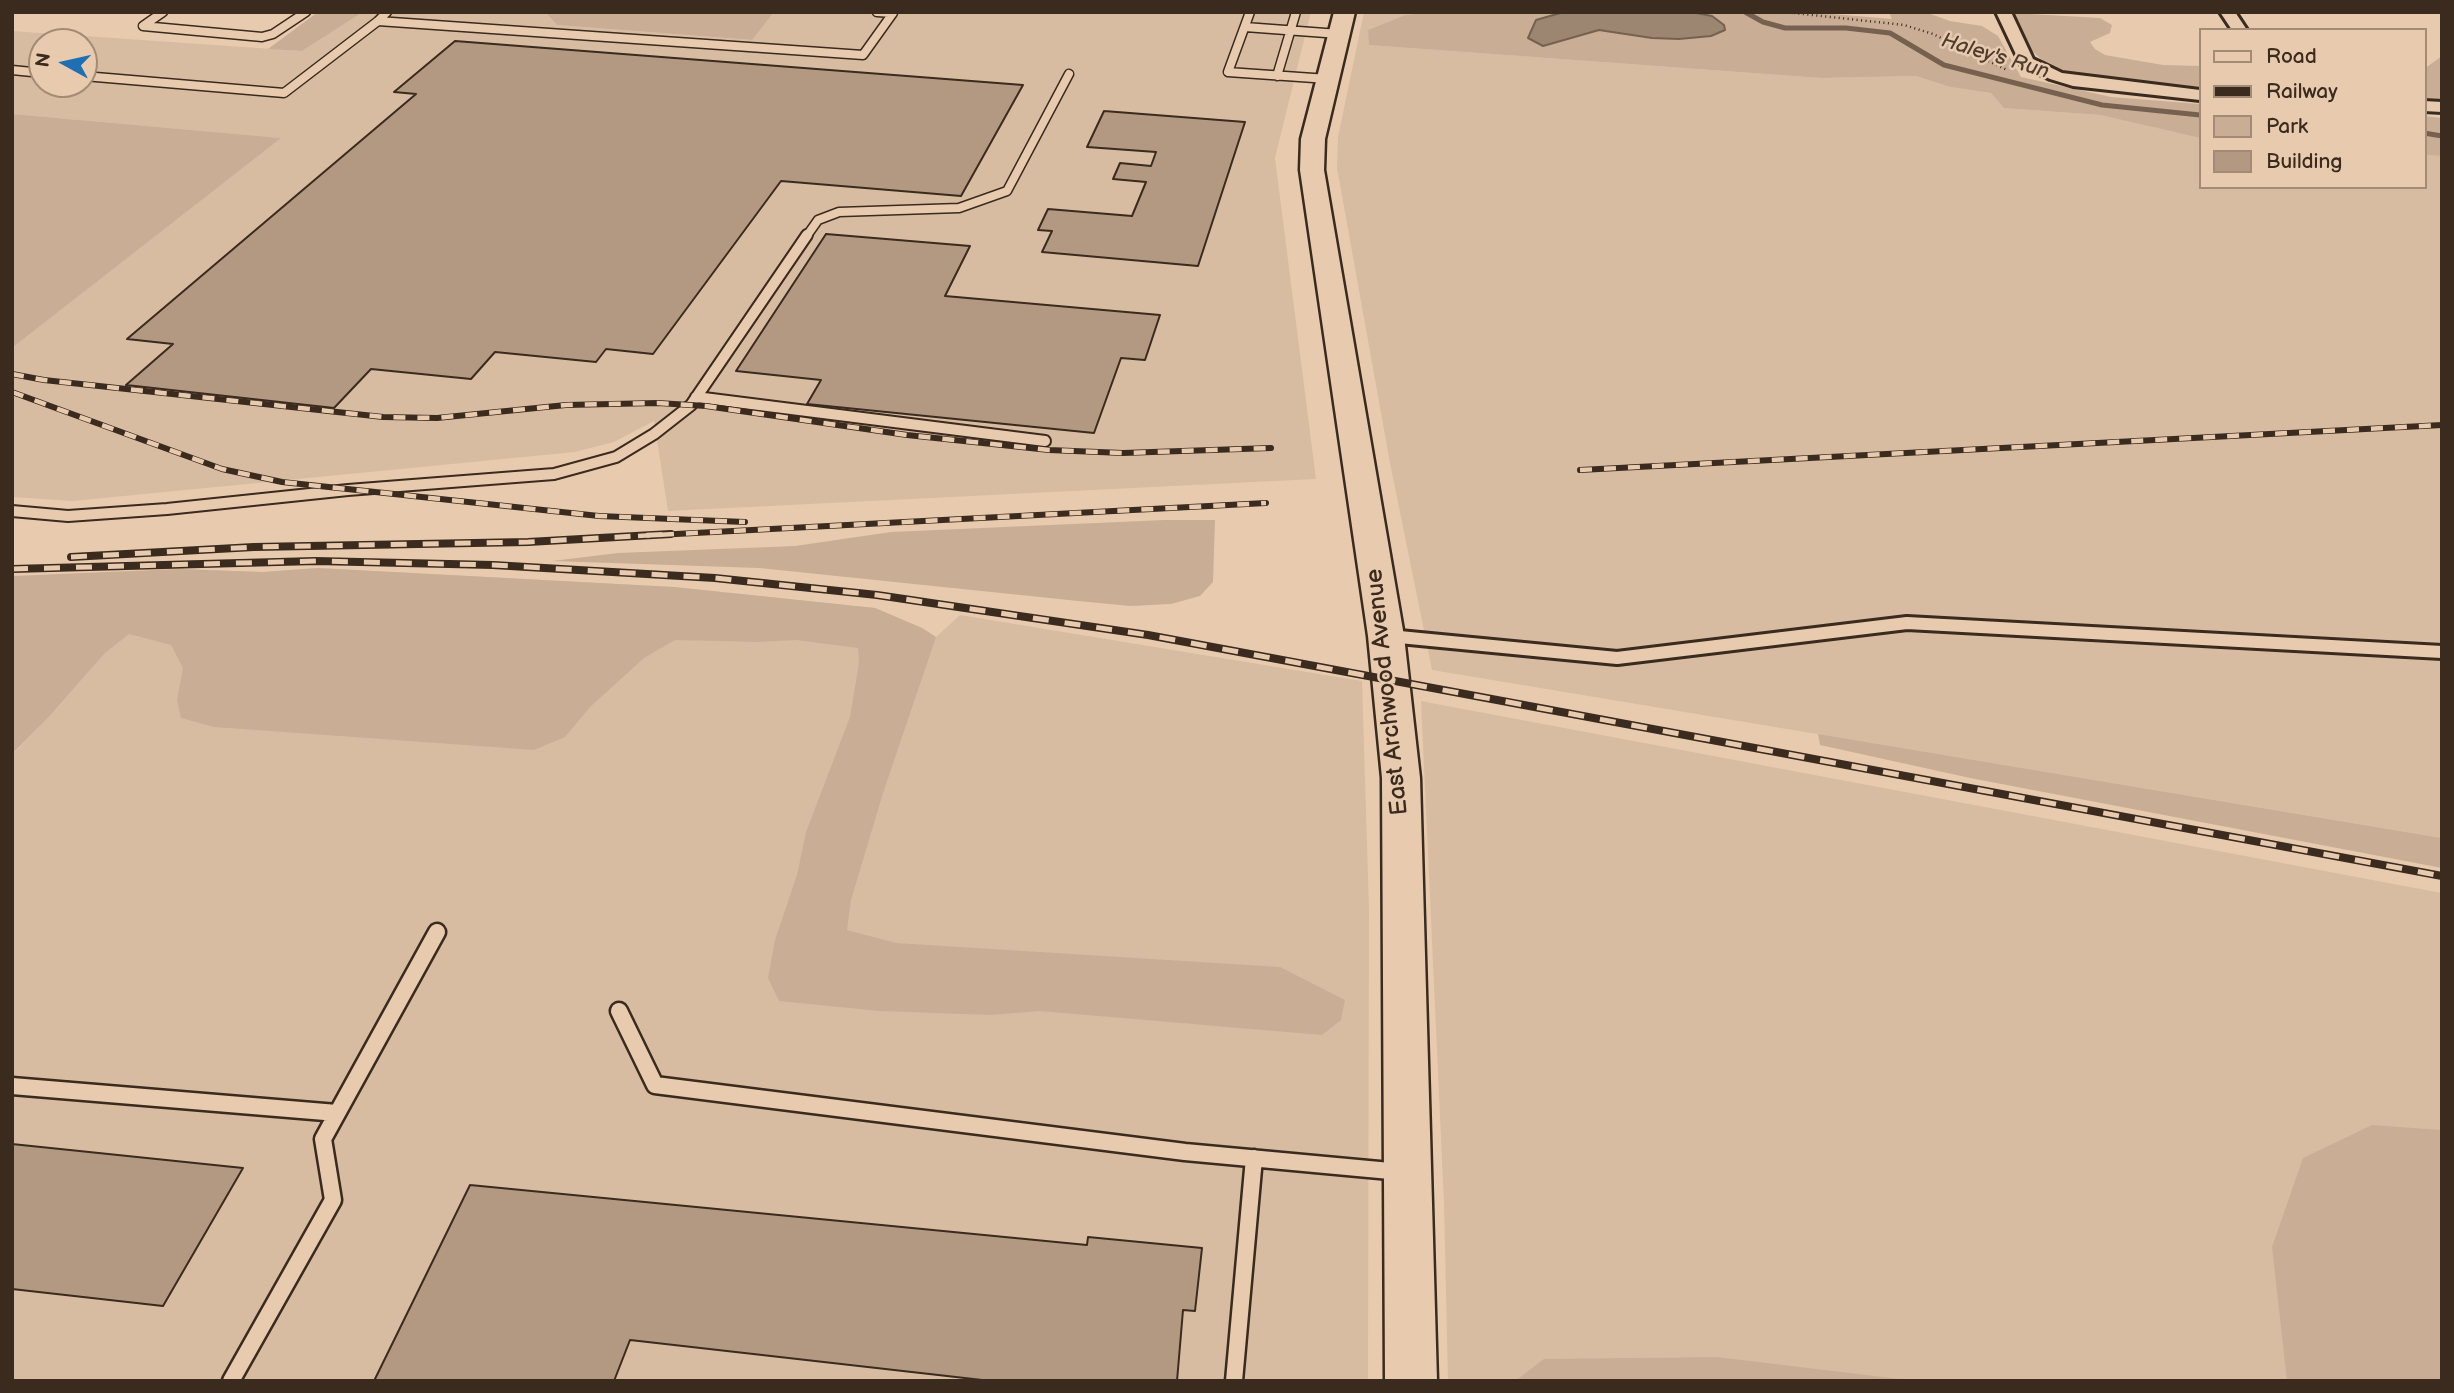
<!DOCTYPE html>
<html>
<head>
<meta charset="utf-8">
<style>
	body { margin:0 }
	#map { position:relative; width:2454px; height:1393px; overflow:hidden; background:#e8cbaf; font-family:"Balsamiq Sans",sans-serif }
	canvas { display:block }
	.frame { position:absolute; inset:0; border:14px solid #3b2a1e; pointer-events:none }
	.legend { position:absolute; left:2199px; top:28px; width:228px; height:161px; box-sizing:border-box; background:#e8cbaf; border:2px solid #a38b75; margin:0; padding:9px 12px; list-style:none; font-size:21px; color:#3b2a1e }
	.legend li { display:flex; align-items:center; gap:14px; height:35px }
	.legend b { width:35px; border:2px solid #a38b75 }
	.north { position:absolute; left:28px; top:28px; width:70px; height:70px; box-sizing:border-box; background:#e8cbaf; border:2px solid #a38b75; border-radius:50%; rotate:278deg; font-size:19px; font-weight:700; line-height:28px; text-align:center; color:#3b2a1e }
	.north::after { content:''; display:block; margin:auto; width:24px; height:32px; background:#1f6fb2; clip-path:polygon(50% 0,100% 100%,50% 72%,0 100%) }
</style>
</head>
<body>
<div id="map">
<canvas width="2454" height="1393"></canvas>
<div class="frame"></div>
<ul class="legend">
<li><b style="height:9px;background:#e8cbaf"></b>Road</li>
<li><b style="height:9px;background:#3b2a1e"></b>Railway</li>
<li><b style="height:19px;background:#c9ae95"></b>Park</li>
<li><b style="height:19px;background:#b39982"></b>Building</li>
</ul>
<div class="north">N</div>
</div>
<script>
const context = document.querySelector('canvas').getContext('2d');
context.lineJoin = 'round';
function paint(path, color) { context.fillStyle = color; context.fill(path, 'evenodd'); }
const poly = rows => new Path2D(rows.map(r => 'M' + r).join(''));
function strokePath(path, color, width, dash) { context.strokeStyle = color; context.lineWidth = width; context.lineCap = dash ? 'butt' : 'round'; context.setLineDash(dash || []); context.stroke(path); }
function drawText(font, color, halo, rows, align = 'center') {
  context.font = font + ' "Balsamiq Sans",sans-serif'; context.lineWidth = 5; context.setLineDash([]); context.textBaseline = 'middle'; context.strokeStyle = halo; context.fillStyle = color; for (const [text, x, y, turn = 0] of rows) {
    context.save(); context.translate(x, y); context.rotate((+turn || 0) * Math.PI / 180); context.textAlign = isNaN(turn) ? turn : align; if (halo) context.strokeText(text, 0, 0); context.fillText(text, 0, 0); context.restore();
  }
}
paint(poly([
	[363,12,545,12,557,25,751,40,774,12,1311,12,1275,158,1316,479,668,511,654,421,614,442,575,452,73,501,12,497,12,348,280,138,12,114,12,31,302,51],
	[42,42,84,42,84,84,42,84],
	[1364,12,1435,12,1405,15,1368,30,1370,45,1821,78,1916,76,1950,87,1991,93,2005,108,2100,115,2200,138,2200,187,2424,187,2424,155,2442,156,2442,838,1432,670,1390,463,1337,168,1338,137],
	[318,568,674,587,875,608,922,628,936,637,960,615,1362,681,1369,909,1368,1381,12,1381,12,755,47,719,178,569,263,572],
	[1421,701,2442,893,2442,1381,1448,1381,1444,1204]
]), '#d8bca2');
paint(poly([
	[318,12,363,12,302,51,268,49],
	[545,12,774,12,752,40,557,25],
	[1435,12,1808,12,1892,19,1889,12,1925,12,1950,21,1982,26,1998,36,2021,77,2111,97,2200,104,2200,138,2100,115,2004,108,1991,93,1950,87,1916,76,1821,78,1369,45,1368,30,1405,15],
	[2013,13,2100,18,2112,25,2110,33,2090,42,2095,49,2105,55,2163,65,2200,66,2200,88,2092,78,2059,70,2044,62,2031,50,2012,17],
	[2442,56,2442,100,2424,99,2424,69],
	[12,114,281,138,12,348],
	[2424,116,2442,118,2442,156,2424,155],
	[1164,520,1215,520,1213,582,1200,596,1171,604,1130,606,1078,601,759,568,552,561,618,553,795,546,891,532],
	[318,568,674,587,875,608,922,628,936,637,883,793,851,900,847,930,896,943,1280,967,1345,1000,1341,1020,1322,1035,1039,1011,991,1015,879,1011,779,1001,768,978,775,940,797,875,806,832,850,717,859,663,858,648,796,640,758,642,675,640,644,658,590,707,565,737,534,750,214,727,181,718,177,700,183,668,171,645,129,634,105,653,47,719,12,754,12,576,178,569,263,572],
	[1818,734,2442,838,2442,868,1970,778,1820,745],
	[2372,1125,2442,1130,2442,1381,2287,1381,2272,1247,2303,1158],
	[1717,1357,1916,1381,1515,1381,1544,1359]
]), '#c9ae95');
const water = poly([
	[1564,12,1691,12,1712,16,1724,25,1725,30,1711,36,1679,39,1652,38,1599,30,1543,46,1528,38,1536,20,1564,12]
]);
paint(water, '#9d8671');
strokePath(water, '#766150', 2);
strokePath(poly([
	[1745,12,1763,22,1785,28,1846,28,1890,33,1944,65,2102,105,2200,115],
	[2424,133,2442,136]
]), '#766150', 5);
const building = poly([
	[455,41,1023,85,961,196,781,181,653,354,606,349,596,362,495,352,471,379,371,369,334,408,126,385,173,344,127,339,416,94,394,92,455,41],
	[1104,111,1245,122,1198,266,1042,252,1052,231,1038,230,1048,209,1132,216,1146,182,1113,179,1120,163,1151,166,1156,152,1087,147,1104,111],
	[826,234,970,246,945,296,1160,315,1145,360,1121,358,1094,433,807,404,821,380,736,371,826,234],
	[12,1144,243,1168,163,1306,12,1289,12,1144],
	[470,1185,1087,1245,1088,1237,1202,1248,1195,1311,1183,1310,1177,1381,991,1381,630,1340,614,1381,374,1381,470,1185]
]);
paint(building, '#b39982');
strokePath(building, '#3b2a1e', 2);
const serviceFar3 = poly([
	[163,12,143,26,262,37,273,34,306,12],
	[387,12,378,21,863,55,893,13,877,12],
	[1250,12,1228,72,1328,79],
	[1245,27,1339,34],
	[12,70,42,73],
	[84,76,284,93,378,21],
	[1277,76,1296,12],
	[806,237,818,220,839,212,959,208,1007,191,1069,74]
]);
const serviceFar2 = poly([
	[696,397,1045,441],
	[12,511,68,516,167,509,348,490,554,474,616,457,654,434,691,405,807,235]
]);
const serviceFar1 = poly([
	[1389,636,1617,658,1907,623,2442,652]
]);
const service = poly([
	[619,1011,655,1085,1185,1152,1401,1172],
	[12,1086,337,1113],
	[231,1381,333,1200,323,1139,437,932],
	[1234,1381,1254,1158]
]);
const minor = poly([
	[1996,12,2011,12,2033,59,2062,73,2200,90,2200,100,2073,86,2050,79,2021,65,1996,12],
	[2220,12,2235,12,2247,30,2232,30,2220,12],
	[2424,101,2442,102,2442,112,2424,111,2424,101]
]);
const secondary = poly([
	[1334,12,1355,12,1325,139,1324,170,1404,636,1420,778,1437,1381,1385,1381,1382,778,1368,636,1300,170,1301,139,1334,12]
]);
strokePath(serviceFar3, '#3b2a1e', 11);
strokePath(serviceFar2, '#3b2a1e', 14);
strokePath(serviceFar1, '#3b2a1e', 18);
strokePath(service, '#3b2a1e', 21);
strokePath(minor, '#3b2a1e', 6);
strokePath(secondary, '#3b2a1e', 5);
strokePath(poly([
	[1785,12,1904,25,1933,34,2007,70]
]), '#3b2a1e', 2.5, [1, 3.5]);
strokePath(serviceFar3, '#e8cbaf', 8);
strokePath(serviceFar2, '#e8cbaf', 10);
strokePath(serviceFar1, '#e8cbaf', 12);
strokePath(service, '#e8cbaf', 16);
paint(minor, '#e8cbaf');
paint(secondary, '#e8cbaf');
const railFar1 = poly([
	[12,374,44,380,383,417,437,418,566,405,658,403,706,406,907,435,1049,450,1123,453,1271,448],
	[12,392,222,469,282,482,599,516,745,522],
	[1580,470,2442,425],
	[638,536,1266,503]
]);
const rail = poly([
	[71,557,254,547,528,542,671,534],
	[12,569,316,561,493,565,715,578,877,595,1148,635,2442,876]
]);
strokePath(railFar1, '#3b2a1e', 6);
strokePath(rail, '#3b2a1e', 8);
strokePath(railFar1, '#e8cbaf', 4.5, [12]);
strokePath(rail, '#e8cbaf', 5, [16]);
drawText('italic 21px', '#4f3c2f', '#e8cbaf', [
	["Haley's Run",1995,57,17]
]);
drawText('24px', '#3b2a1e', '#e8cbaf', [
	["East Archwood Avenue",1388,692,-96]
]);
</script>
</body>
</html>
